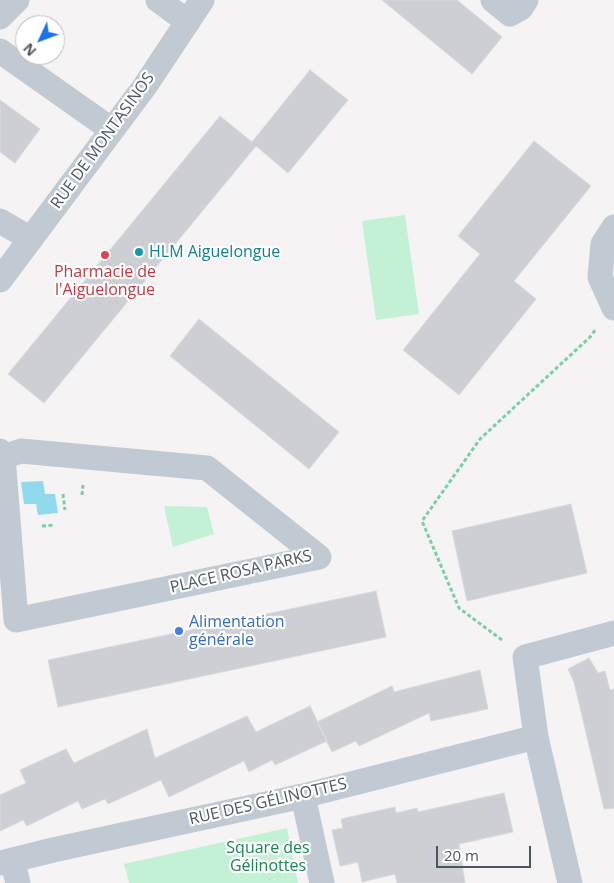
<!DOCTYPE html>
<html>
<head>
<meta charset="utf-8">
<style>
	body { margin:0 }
	#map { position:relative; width:614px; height:883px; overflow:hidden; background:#f5f3f3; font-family:"Open Sans",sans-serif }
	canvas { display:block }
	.north { position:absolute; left:15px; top:15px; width:50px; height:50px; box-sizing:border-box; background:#fff; border:1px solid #b7bbc0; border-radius:50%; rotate:227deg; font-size:14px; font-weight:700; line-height:20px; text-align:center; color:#4a5661 }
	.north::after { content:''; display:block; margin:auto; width:18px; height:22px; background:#1a73e8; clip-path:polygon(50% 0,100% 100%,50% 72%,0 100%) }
	.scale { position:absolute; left:436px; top:846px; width:95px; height:22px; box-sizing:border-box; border:2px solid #4a5661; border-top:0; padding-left:6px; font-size:15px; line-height:18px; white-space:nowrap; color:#4a5661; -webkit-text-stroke:4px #fff; paint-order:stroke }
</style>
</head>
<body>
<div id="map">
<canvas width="614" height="883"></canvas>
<div class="north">N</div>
<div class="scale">20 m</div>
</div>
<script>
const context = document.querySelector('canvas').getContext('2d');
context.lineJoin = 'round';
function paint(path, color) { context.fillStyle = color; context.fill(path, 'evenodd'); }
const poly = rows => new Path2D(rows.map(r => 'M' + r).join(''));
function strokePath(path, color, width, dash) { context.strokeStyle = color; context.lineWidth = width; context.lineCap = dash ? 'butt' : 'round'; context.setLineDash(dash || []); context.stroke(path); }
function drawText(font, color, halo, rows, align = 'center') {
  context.font = font + ' "Open Sans",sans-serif'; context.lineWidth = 4.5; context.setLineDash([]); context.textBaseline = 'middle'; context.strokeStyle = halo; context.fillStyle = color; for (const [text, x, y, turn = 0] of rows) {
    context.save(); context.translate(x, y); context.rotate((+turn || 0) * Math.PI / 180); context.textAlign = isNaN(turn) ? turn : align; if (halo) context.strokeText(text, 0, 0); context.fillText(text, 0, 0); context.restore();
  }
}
paint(poly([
	[405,215,419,314,376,320,362,221],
	[164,506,207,507,214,534,173,547],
	[287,828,298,883,129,883,124,864]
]), '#c3f1d5');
paint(poly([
	[43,481,45,494,55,494,58,513,38,515,36,504,24,504,21,482]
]), '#90daee');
const building = poly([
	[382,0,457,0,502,37,472,74,382,0],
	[310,70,348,100,288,173,256,146,44,403,8,374,220,116,252,142,310,70],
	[0,100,40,129,15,163,0,152,0,100],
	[534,141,591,186,514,281,536,299,459,395,403,350,480,254,458,236,534,141],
	[199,319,339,432,309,469,170,356,199,319],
	[571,504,587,573,467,601,452,531,571,504],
	[376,591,386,637,58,707,48,660,376,591],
	[589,658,598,673,605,671,610,690,614,689,614,808,604,809,574,682,568,669,589,658],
	[480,670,488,709,431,721,429,713,359,746,356,741,332,752,317,722,392,686,394,692,480,670],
	[310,706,327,741,275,765,272,760,249,772,244,761,169,797,161,780,108,804,105,799,82,809,78,801,27,826,23,820,0,831,0,795,26,783,20,770,66,749,74,763,147,729,155,758,247,716,256,732,310,706],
	[504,793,513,832,459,844,465,883,397,883,395,874,362,882,358,862,340,866,332,830,343,828,341,819,395,807,396,813,417,808,418,812,504,793]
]);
paint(building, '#cdcfd5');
strokePath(building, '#d7d9de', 1);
strokePath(poly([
	[63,494,65,510],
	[82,495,83,485],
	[42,526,54,525],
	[502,640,459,608,422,521,480,439,590,337,596,329]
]), '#7ad0a6', 3, [4, 2.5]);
strokePath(poly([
	[158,0,188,22],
	[493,0,510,14,521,8,526,0],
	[0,17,17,0],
	[0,51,112,130],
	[0,221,31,239],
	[614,227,603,244,600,277,614,308],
	[0,280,145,86,202,0],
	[0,451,3,457,16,620,319,557,207,468,21,451,3,457],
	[303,796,322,883],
	[12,860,18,883],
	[0,863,53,850,303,796,536,737],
	[570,883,536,737,525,657,614,633]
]), '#c1cad2', 25);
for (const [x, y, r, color] of [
	[139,252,5,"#0f9aa8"],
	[105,255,5,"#e0444e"],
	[179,631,5,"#3f7fe0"]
]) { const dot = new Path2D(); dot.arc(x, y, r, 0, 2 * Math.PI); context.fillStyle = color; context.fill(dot); strokePath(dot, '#fff', 2); }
drawText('16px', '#4a5661', '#fff', [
	["RUE DE MONTASINOS",103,141,-54],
	["PLACE ROSA PARKS",241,572,-13],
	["RUE DES GÉLINOTTES",268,802,-13]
]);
drawText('16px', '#0d838f', '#fff', [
	["HLM Aiguelongue",149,252]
], 'left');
drawText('16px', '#be3a42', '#fff', [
	["Pharmacie de",105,272],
	["l'Aiguelongue",105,290]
]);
drawText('16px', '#366cbe', '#fff', [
	["Alimentation",189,622],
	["générale",189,640]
], 'left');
drawText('16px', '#17864f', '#fff', [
	["Square des",268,848],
	["Gélinottes",268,866]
]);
</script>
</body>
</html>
